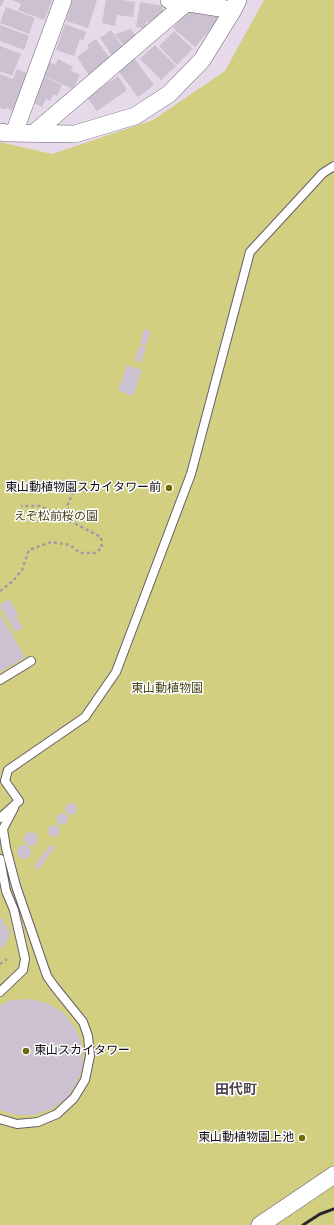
<!DOCTYPE html>
<html>
<head>
<meta charset="utf-8">
<style>
	body { margin:0 }
	canvas { display:block; background:#e6daea }
</style>
</head>
<body>
<canvas width="334" height="1225"></canvas>
<script>
const context = document.querySelector('canvas').getContext('2d');
context.lineJoin = 'round';
function paint(path, color) { context.fillStyle = color; context.fill(path, 'evenodd'); }
const poly = rows => new Path2D(rows.map(r => 'M' + r).join(''));
function strokePath(path, color, width, dash) { context.strokeStyle = color; context.lineWidth = width; context.lineCap = dash ? 'butt' : 'round'; context.setLineDash(dash || []); context.stroke(path); }
function drawText(font, color, halo, rows, align = 'center') {
  context.font = font + ' "Space Grotesk","Noto Sans JP",sans-serif'; context.lineWidth = 3; context.setLineDash([]); context.textBaseline = 'middle'; context.strokeStyle = halo; context.fillStyle = color; for (const [text, x, y, turn = 0] of rows) {
    context.save(); context.translate(x, y); context.rotate((+turn || 0) * Math.PI / 180); context.textAlign = isNaN(turn) ? turn : align; if (halo) context.strokeText(text, 0, 0); context.fillText(text, 0, 0); context.restore();
  }
}
paint(poly([
	[264,0,334,0,334,1225,0,1225,0,142,52,154,153,120,225,71]
]), '#d2cf80');
paint(poly([
	[0,0,4,0,1,7,0,6],
	[12,0,52,0,44,20,18,10,21,4],
	[72,0,97,0,88,28,66,21],
	[106,0,122,0,135,2,133,17,117,15,115,26,102,23],
	[140,2,163,6,162,17,156,17,155,23,146,22,145,29,136,27],
	[192,6,201,14,206,8,219,19,195,47,173,28],
	[6,7,35,18,29,34,0,23],
	[65,24,86,32,83,41,80,39,74,56,56,50],
	[0,25,29,36,24,50,0,41],
	[131,29,139,40,126,49,115,34],
	[111,30,124,49,113,57,100,38],
	[174,31,193,49,177,65,159,46],
	[96,39,111,60,91,78,77,57,89,48,87,45],
	[155,45,176,66,161,80,140,59],
	[0,46,21,54,12,76,0,71],
	[134,58,154,85,138,97,118,71],
	[58,59,73,67,71,71,80,75,73,89,40,74,45,65,48,66,50,62,55,65],
	[17,69,28,74,14,111,6,108,5,110,0,108,0,74,13,79],
	[43,76,62,85,57,96,53,94,50,101,46,99,42,107,31,101],
	[118,76,127,90,97,111,87,97],
	[144,329,151,331,146,346,140,344],
	[139,346,146,347,141,363,135,360],
	[127,365,142,370,133,396,118,390],
	[9,599,19,616,9,622,0,607,0,605],
	[0,614,25,657,0,672],
	[17,618,23,628,15,632,10,623,8,623],
	'65 809a6 6 0 1 1 12 0a6 6 0 1 1-12 0Z',
	'56 819a6 6 0 1 1 12 0a6 6 0 1 1-12 0Z',
	'48 831a6 6 0 1 1 12 0a6 6 0 1 1-12 0Z',
	'24 839a7 7 0 1 1 14 0a7 7 0 1 1-14 0Z',
	[51,844,55,847,38,870,34,866],
	'17 852a7 7 0 1 1 14 0a7 7 0 1 1-14 0Z',
	[0,918,5,920,3,924,8,926,7,929,11,931,4,947,2,946,0,950],
	[31,999,49,1004,65,1014,76,1029,82,1046,83,1065,77,1083,67,1098,52,1109,34,1115,15,1115,0,1110,0,1005,11,1000]
]), '#ccc1d0');
const service = poly([
	[0,680,31,661],
	[0,818,19,801,5,781,8,770,85,717,116,672,191,474,250,252,323,173,334,166],
	[0,859,6,891,14,910,25,959,23,970,0,992],
	[0,1119,17,1124,38,1122,57,1114,74,1098,85,1080,90,1056,88,1036,83,1022,54,986,47,976,16,886,6,848,3,829,14,808]
]);
const minor = poly([
	[169,0,233,10],
	[0,132,6,133,75,134,135,116,169,94,202,60,233,10,238,0],
	[14,133,63,0],
	[33,134,186,3],
	[260,1225,334,1175]
]);
strokePath(service, '#675c6a', 10);
strokePath(minor, '#675c6a', 18);
strokePath(poly([
	[74,522,67,506,75,488],
	[0,591,13,581,22,570,29,550,51,542,70,545,80,553,95,553,102,548,101,537,74,523,40,506,21,506],
	[0,964,7,959]
]), '#a299a5', 2.5, [3, 3]);
strokePath(service, '#fff', 8);
strokePath(minor, '#fff', 17);
strokePath(poly([
	[303,1225,320,1214,334,1209]
]), '#2b262c', 3);
for (const [x, y, r, color] of [
	[169,488,4,"#6e6a05"],
	[26,1051,4,"#6e6a05"],
	[302,1138,4,"#6e6a05"]
]) { const dot = new Path2D(); dot.arc(x, y, r, 0, 2 * Math.PI); context.fillStyle = color; context.fill(dot); strokePath(dot, '#fff', 1.5); }
drawText('12px', '#0f0b10', '#fff', [
	["東山動植物園スカイタワー前",161,488],
	["東山スカイタワー",34,1051,"left"],
	["東山動植物園上池",294,1138]
], 'right');
drawText('12px', '#47451b', '#fff', [
	["えぞ松前桜の園",56,517],
	["東山動植物園",167,689]
]);
drawText('bold 14px', '#4e4551', '#fff', [
	["田代町",236,1090]
]);
</script>
</body>
</html>
